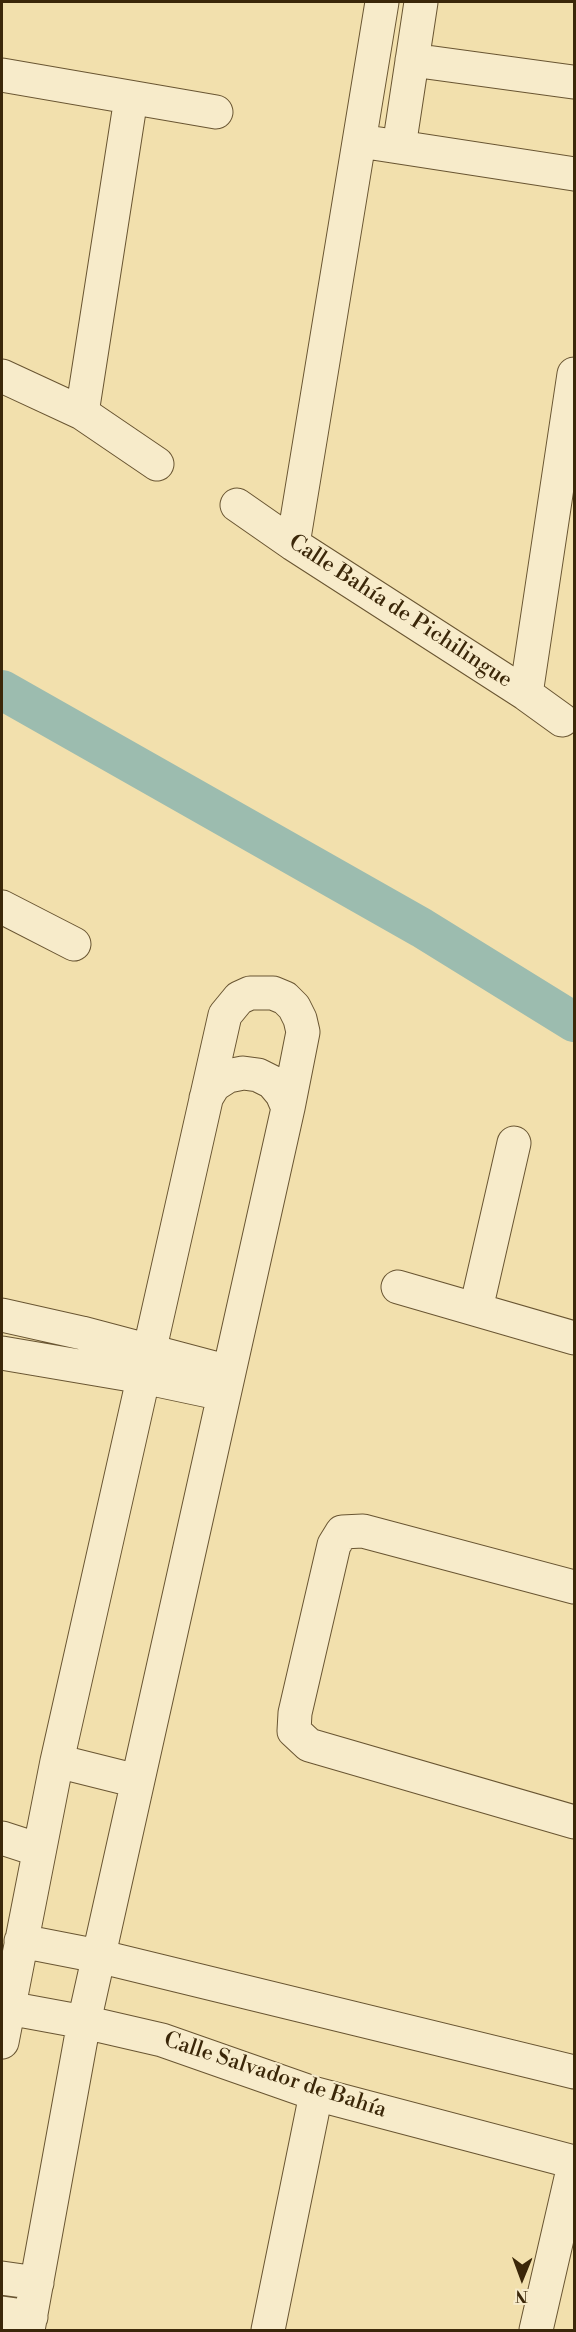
<!DOCTYPE html>
<html>
<head>
<meta charset="utf-8">
<style>
	body { margin:0 }
	#map { position:relative; width:576px; height:2332px; overflow:hidden; background:#f2e0ad; font-family:"Libre Bodoni",serif }
	canvas { display:block }
	.frame { position:absolute; inset:0; border:3px solid #3b2709; pointer-events:none }
	.north { position:absolute; left:492px; top:2248px; width:60px; height:60px; -webkit-text-stroke:4px #f7ebca; paint-order:stroke; rotate:181deg; font-size:16px; font-weight:700; line-height:24px; text-align:center; color:#3b2709 }
	.north::after { content:''; display:block; margin:auto; width:21px; height:27px; background:#3b2709; clip-path:polygon(50% 0,100% 100%,50% 72%,0 100%) }
</style>
</head>
<body>
<div id="map">
<canvas width="576" height="2332"></canvas>
<div class="frame"></div>
<div class="north">N</div>
</div>
<script>
const context = document.querySelector('canvas').getContext('2d');
context.lineJoin = 'round';
const poly = rows => new Path2D(rows.map(r => 'M' + r).join(''));
function strokePath(path, color, width, dash) { context.strokeStyle = color; context.lineWidth = width; context.lineCap = dash ? 'butt' : 'round'; context.setLineDash(dash || []); context.stroke(path); }
function drawText(font, color, halo, rows, align = 'center') {
  context.font = font + ' "Libre Bodoni",serif'; context.lineWidth = 4.5; context.setLineDash([]); context.textBaseline = 'middle'; context.strokeStyle = halo; context.fillStyle = color; for (const [text, x, y, turn = 0] of rows) {
    context.save(); context.translate(x, y); context.rotate((+turn || 0) * Math.PI / 180); context.textAlign = isNaN(turn) ? turn : align; if (halo) context.strokeText(text, 0, 0); context.fillText(text, 0, 0); context.restore();
  }
}
strokePath(poly([
	[2,690,422,928,574,1022]
]), '#9cbcaf', 40);
const minor = poly([
	[412,60,573,82],
	[2,75,216,112],
	[360,141,574,174],
	[399,147,421,2],
	[2,376,82,413,157,464],
	[82,413,131,98],
	[237,505,293,544,526,694,562,720],
	[293,544,382,2],
	[526,694,574,374],
	[2,907,74,944],
	[206,1098,214,1085,228,1076,243,1073,258,1075,272,1082,282,1094,288,1108],
	[398,1287,574,1338],
	[476,1309,514,1143],
	[2,1315,82,1333,229,1372],
	[2,1353,143,1377,223,1394],
	[574,1587,363,1531,342,1532,334,1545,295,1713,294,1731,309,1745,574,1822],
	[57,1761,137,1781],
	[2,1838,39,1850],
	[21,1941,98,1956,574,2072],
	[8,2008,84,2022,162,2040,316,2094,574,2162],
	[2,2042,57,1761,225,1015,239,998,250,993,273,993,285,998,294,1007,300,1019,303,1032,288,1108,84,2022,28,2330],
	[2,2278,37,2283],
	[2,2313,31,2317],
	[268,2330,316,2094],
	[536,2330,574,2165]
]);
strokePath(minor, '#695532', 35);
strokePath(minor, '#f7ebca', 33);
drawText('22px', '#3b2709', '#f7ebca', [
	["Calle Bahía de Pichilingue",400,612,33],
	["Calle Salvador de Bahía",275,2076,18]
]);
</script>
</body>
</html>
